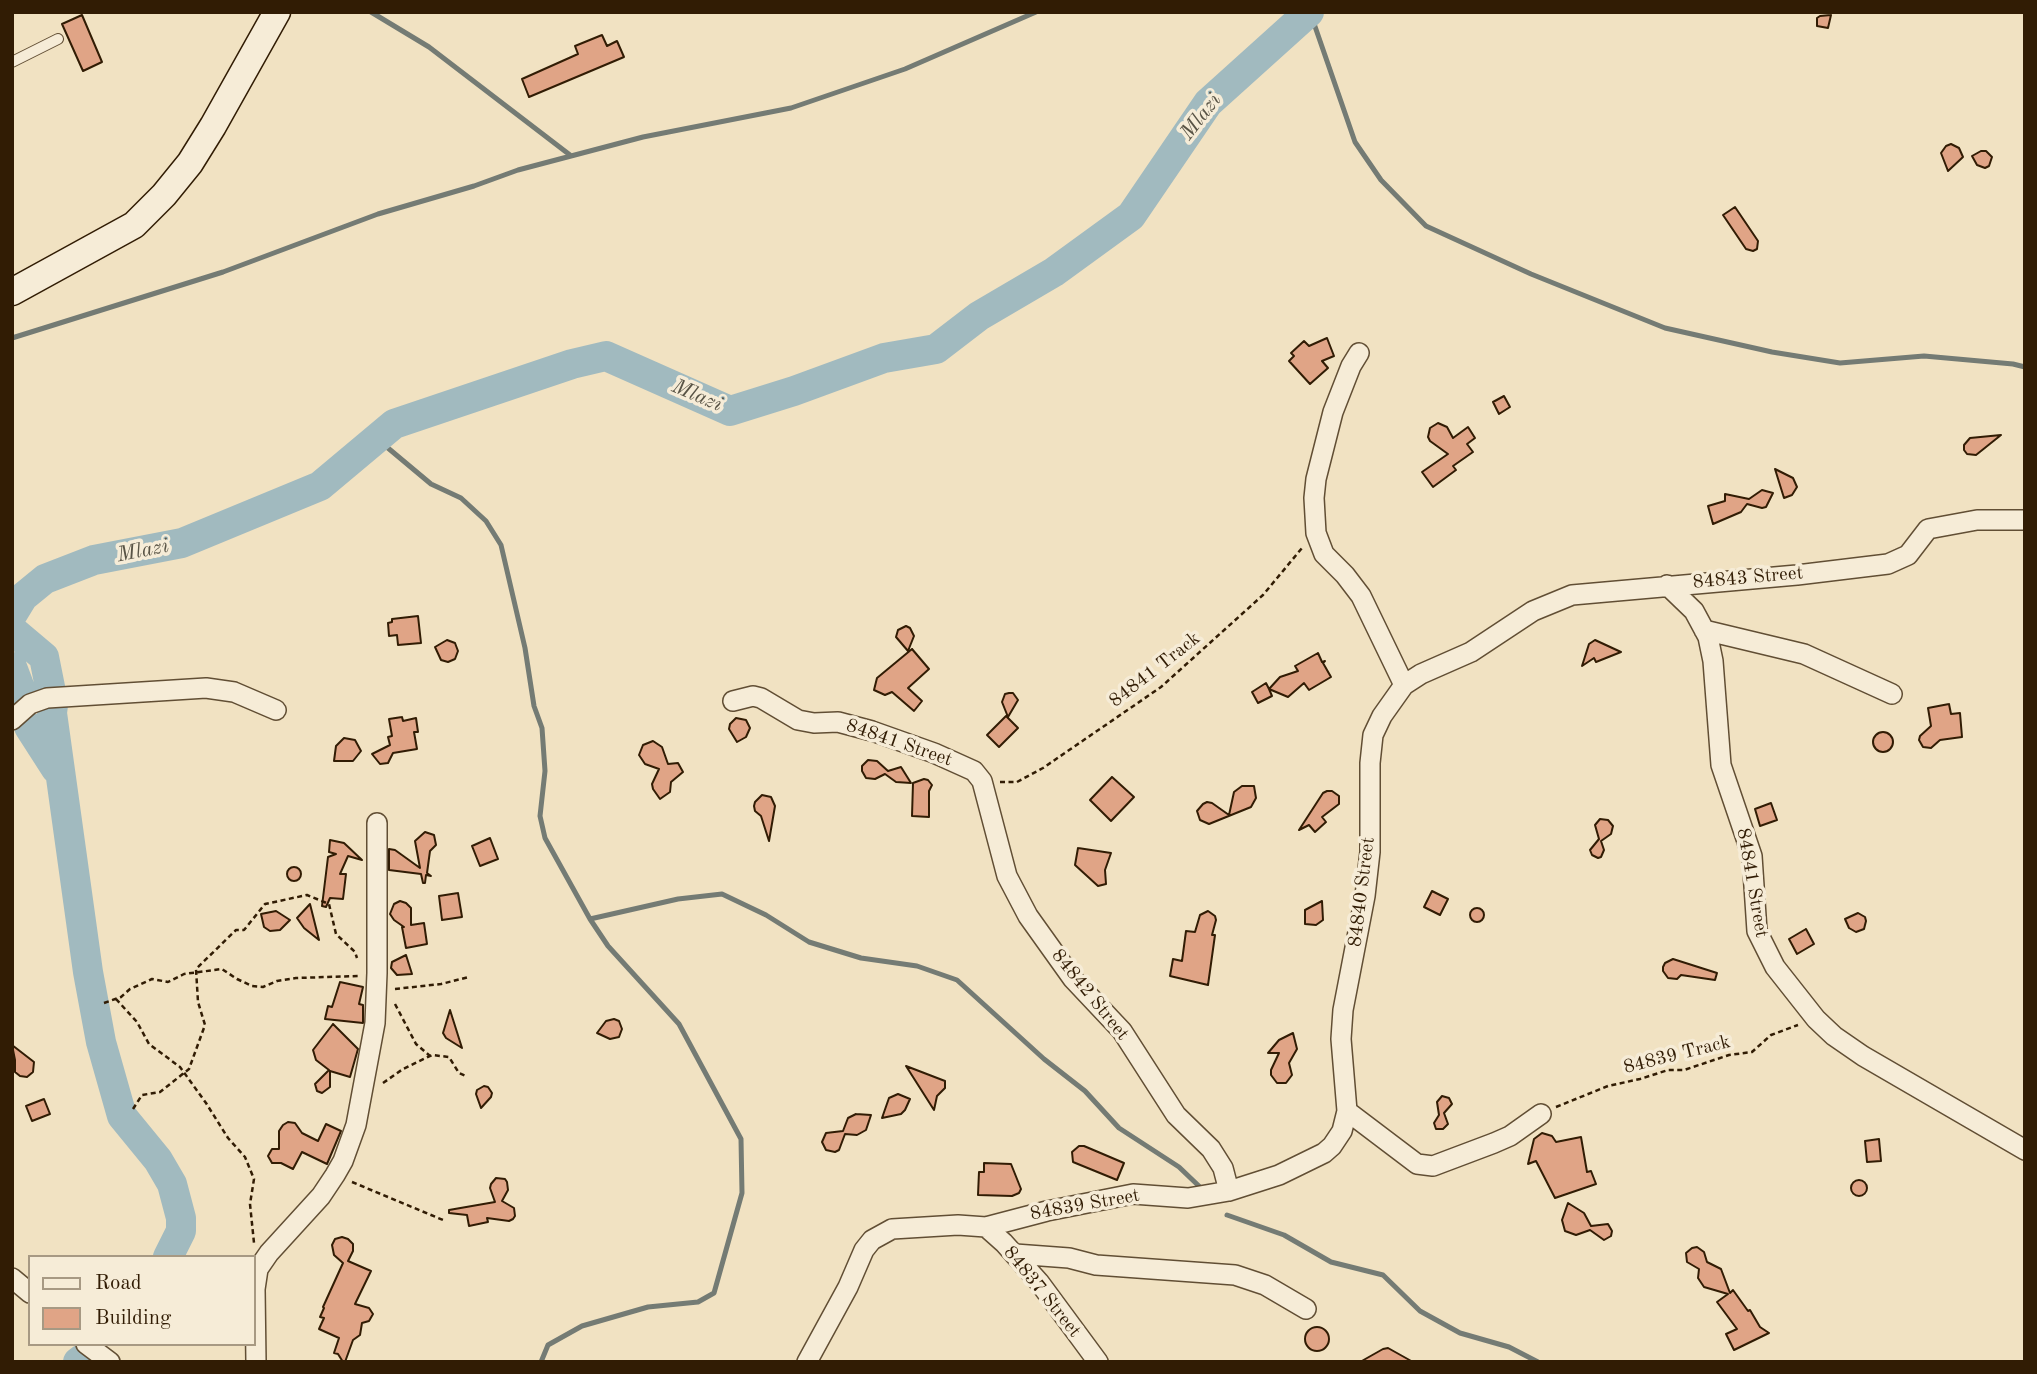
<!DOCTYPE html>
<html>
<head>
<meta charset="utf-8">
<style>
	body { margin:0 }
	#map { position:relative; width:2037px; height:1374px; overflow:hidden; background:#f1e2c2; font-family:"Old Standard TT",serif }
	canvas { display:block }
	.frame { position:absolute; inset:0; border:14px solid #311c04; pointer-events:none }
	.legend { position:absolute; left:28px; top:1255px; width:228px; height:91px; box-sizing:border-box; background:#f6ecd7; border:2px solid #a79983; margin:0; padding:9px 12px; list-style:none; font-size:21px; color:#311c04 }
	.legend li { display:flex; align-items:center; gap:14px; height:35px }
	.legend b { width:35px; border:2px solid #a79983 }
</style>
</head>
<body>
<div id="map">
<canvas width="2037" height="1374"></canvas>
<div class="frame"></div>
<ul class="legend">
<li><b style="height:9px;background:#f6ecd7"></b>Road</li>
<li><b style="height:19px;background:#e0a486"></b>Building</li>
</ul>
</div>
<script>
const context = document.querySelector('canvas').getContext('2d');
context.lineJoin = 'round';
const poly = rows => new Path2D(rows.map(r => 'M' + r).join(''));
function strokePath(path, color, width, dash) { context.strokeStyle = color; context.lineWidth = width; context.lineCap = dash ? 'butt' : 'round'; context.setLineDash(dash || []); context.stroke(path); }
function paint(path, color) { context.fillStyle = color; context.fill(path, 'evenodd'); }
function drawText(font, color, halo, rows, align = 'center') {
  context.font = font + ' "Old Standard TT",serif'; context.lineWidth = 7; context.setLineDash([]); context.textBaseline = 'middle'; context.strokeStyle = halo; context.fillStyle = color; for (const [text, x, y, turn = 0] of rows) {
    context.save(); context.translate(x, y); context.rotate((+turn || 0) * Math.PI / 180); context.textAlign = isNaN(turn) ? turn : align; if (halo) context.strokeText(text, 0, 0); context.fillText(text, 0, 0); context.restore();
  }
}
strokePath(poly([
	[371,12,429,47,570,155],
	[1310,12,1355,142,1381,180,1426,226,1531,274,1665,328,1772,352,1840,363,1924,356,2013,364,2025,367],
	[12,338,223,272,378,214,474,186,518,170,643,137,791,108,905,69,1036,12],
	[376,438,431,484,461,498,486,521,501,545,525,648,534,706,542,728,545,771,540,816,545,838,590,919,608,946,679,1024,741,1139,742,1193,714,1293,698,1302,648,1307,582,1326,548,1345,541,1362],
	[590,919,678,899,722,894,766,915,809,942,861,958,917,966,957,980,1044,1059,1085,1091,1119,1128,1179,1167,1202,1189],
	[1227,1215,1284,1235,1331,1262,1383,1275,1420,1311,1460,1333,1509,1347,1538,1362]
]), '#747b74', 5);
strokePath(poly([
	[12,615,23,597,45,579,94,560,182,543,320,486,394,424,572,364,606,356,730,411,794,391,884,358,936,349,979,316,1054,272,1131,216,1208,103,1309,12],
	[12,630,44,657,51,692],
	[12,667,24,699],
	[53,705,52,713,88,972,101,1042,122,1116,158,1160,172,1184,181,1218,181,1231,168,1257],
	[29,727,56,769],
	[78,1362,82,1359]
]), '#a1babf', 30);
const building = poly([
	[82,15,102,62,83,71,62,24,82,15],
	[1831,15,1828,28,1817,26,1817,18,1820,16,1831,15],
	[602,35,607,46,617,41,624,57,529,97,522,79,578,54,575,46,602,35],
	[1951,144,1959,148,1963,157,1948,171,1941,153,1946,146,1951,144],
	[1981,151,1986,151,1992,157,1989,166,1985,168,1977,165,1972,156,1981,151],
	[1735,207,1758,241,1757,249,1753,251,1746,249,1723,215,1735,207],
	[1327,338,1334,356,1322,361,1328,368,1310,384,1289,361,1294,356,1291,353,1304,341,1309,346,1327,338],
	[1504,396,1510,407,1499,414,1493,402,1504,396],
	[1438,423,1447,427,1453,438,1468,427,1475,438,1467,444,1473,452,1453,466,1456,470,1433,487,1422,472,1448,454,1430,441,1428,437,1430,428,1438,423],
	[2001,435,1976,455,1967,454,1964,450,1964,445,1970,438,2001,435],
	[1775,469,1793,478,1797,487,1792,495,1784,498,1775,469],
	[1762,490,1773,493,1766,507,1762,508,1747,504,1741,512,1713,524,1708,506,1725,501,1725,494,1749,499,1762,490],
	[418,616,421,643,398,645,397,635,389,636,388,623,392,622,392,619,418,616],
	[906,626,910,628,914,636,908,651,896,637,898,630,906,626],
	[447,640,455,643,458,651,455,659,448,662,441,660,435,647,447,640],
	[1595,640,1621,652,1596,662,1594,658,1582,666,1589,644,1595,640],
	[912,649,929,669,908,688,922,701,914,711,892,692,885,695,874,690,877,678,912,649],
	[1318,653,1322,662,1325,661,1323,663,1331,677,1309,690,1304,683,1288,697,1269,689,1272,696,1258,703,1252,692,1266,683,1269,689,1280,677,1298,671,1295,666,1318,653],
	[1009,693,1013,693,1018,700,1008,717,1002,702,1005,694,1009,693],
	[1949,704,1951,714,1960,713,1962,737,1940,740,1931,748,1923,747,1919,740,1920,736,1931,726,1928,708,1949,704],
	[1006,716,1018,728,999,747,987,735,1006,716],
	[402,717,403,721,416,718,418,732,414,732,417,749,393,753,388,763,380,764,372,754,390,745,388,737,392,736,389,719,402,717],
	[736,718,746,720,750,728,746,737,737,742,729,729,730,724,736,718],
	'1873 742a10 10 0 1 1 20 0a10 10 0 1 1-20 0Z',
	[344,738,355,740,361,751,353,761,334,761,336,746,344,738],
	[653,741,662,747,668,764,678,763,683,772,671,782,670,792,660,799,653,789,652,784,659,769,645,764,639,755,643,745,653,741],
	[868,760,877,761,888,771,901,767,911,783,896,782,885,774,875,779,866,778,862,771,862,766,868,760],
	[1112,777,1134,797,1111,821,1090,800,1112,777],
	[924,779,928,780,932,785,929,791,929,817,912,816,913,783,924,779],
	[1242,786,1254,786,1256,798,1251,807,1209,824,1200,820,1197,811,1203,804,1207,802,1212,803,1229,815,1234,792,1242,786],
	[1327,791,1332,791,1339,796,1339,804,1322,817,1326,822,1315,832,1309,825,1299,830,1323,793,1327,791],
	[762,795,771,797,775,806,769,841,761,816,755,811,754,806,755,802,762,795],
	[1771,803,1777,820,1760,826,1755,809,1771,803],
	[1600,819,1608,820,1613,826,1611,834,1601,841,1604,850,1601,857,1598,858,1592,855,1590,850,1599,839,1595,825,1600,819],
	[425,832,434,835,436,845,430,851,427,873,431,876,426,875,425,883,423,883,421,874,389,870,389,849,395,850,420,868,415,841,425,832],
	[490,838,498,859,480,866,472,846,490,838],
	[330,840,344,843,362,860,348,856,340,874,346,874,343,899,330,898,326,907,322,906,328,857,336,854,329,852,330,840],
	[1078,848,1111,853,1105,870,1106,884,1098,886,1075,865,1078,848],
	'287 874a7 7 0 1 1 14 0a7 7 0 1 1-14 0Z',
	[1432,891,1448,899,1440,915,1424,907,1432,891],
	[458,893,462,917,442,920,439,896,458,893],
	[400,901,406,903,411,908,411,925,424,923,427,944,406,948,402,927,404,927,394,920,390,914,394,904,400,901],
	[1322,901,1323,920,1316,925,1305,924,1305,910,1322,901],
	[310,904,319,940,304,928,297,918,310,904],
	'1470 915a7 7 0 1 1 14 0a7 7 0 1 1-14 0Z',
	[276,911,290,920,280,930,270,931,264,927,261,914,276,911],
	[1208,911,1215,916,1216,920,1212,935,1215,935,1208,985,1170,976,1173,959,1182,961,1186,931,1195,932,1200,915,1208,911],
	[1858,913,1865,917,1866,921,1864,929,1856,932,1849,928,1845,919,1858,913],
	[1806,929,1814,944,1797,954,1789,939,1806,929],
	[406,955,412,974,397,975,391,968,392,962,406,955],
	[1673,959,1717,973,1715,980,1681,975,1677,979,1668,978,1663,971,1663,967,1665,963,1673,959],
	[340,982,363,987,359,1004,363,1005,363,1023,325,1019,328,1006,332,1007,340,982],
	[450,1010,462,1048,446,1038,443,1033,450,1010],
	[614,1019,619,1021,622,1029,619,1037,610,1039,597,1033,606,1021,614,1019],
	[333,1024,358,1049,350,1077,330,1071,330,1087,322,1093,317,1091,315,1084,329,1070,316,1060,313,1050,333,1024],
	[1293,1033,1297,1049,1289,1063,1292,1075,1286,1083,1277,1083,1271,1075,1271,1070,1279,1053,1268,1053,1279,1040,1293,1033],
	[12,1045,34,1062,33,1072,27,1077,20,1076,15,1072,15,1060,12,1045],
	[906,1066,945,1081,945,1088,937,1096,934,1110,906,1066],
	[484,1086,488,1087,492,1093,491,1097,481,1108,476,1094,477,1090,484,1086],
	[898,1094,910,1099,905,1110,901,1114,882,1118,889,1098,898,1094],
	[1442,1096,1449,1098,1452,1104,1444,1113,1448,1124,1443,1129,1436,1129,1434,1123,1439,1115,1437,1102,1442,1096],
	[44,1099,50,1114,32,1121,26,1106,44,1099],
	[856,1114,871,1115,866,1130,857,1135,845,1134,839,1150,835,1152,826,1150,822,1142,826,1133,843,1131,848,1118,856,1114],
	[288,1122,295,1123,302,1133,318,1141,326,1124,341,1131,327,1164,302,1152,293,1169,281,1163,272,1163,268,1156,272,1149,279,1149,279,1131,283,1125,288,1122],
	[1542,1133,1552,1136,1556,1142,1581,1137,1587,1172,1591,1171,1596,1184,1555,1198,1536,1161,1528,1164,1534,1139,1542,1133],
	[1879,1139,1881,1161,1867,1162,1865,1141,1879,1139],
	[1079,1146,1084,1146,1124,1163,1117,1180,1073,1162,1072,1152,1079,1146],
	[984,1163,1011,1164,1021,1189,1019,1193,1012,1196,978,1195,979,1172,984,1172,984,1163],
	[496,1178,505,1179,507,1182,508,1190,502,1201,514,1208,515,1216,513,1219,509,1221,487,1218,488,1222,469,1226,467,1215,449,1213,449,1210,495,1202,490,1188,491,1184,496,1178],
	'1851 1188a8 8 0 1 1 16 0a8 8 0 1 1-16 0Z',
	[1568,1203,1584,1213,1591,1226,1608,1224,1612,1231,1611,1236,1604,1240,1590,1230,1576,1235,1565,1231,1562,1220,1568,1203],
	[342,1237,348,1239,353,1244,353,1251,348,1261,371,1271,355,1304,369,1308,373,1314,369,1321,362,1323,360,1335,353,1340,345,1362,343,1362,338,1354,334,1353,339,1338,319,1329,324,1318,320,1317,324,1308,323,1307,343,1263,334,1255,332,1245,335,1239,342,1237],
	[1697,1247,1704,1252,1707,1262,1721,1269,1730,1293,1733,1290,1748,1311,1750,1310,1760,1327,1769,1333,1734,1350,1726,1334,1737,1329,1717,1302,1728,1294,1704,1287,1698,1278,1699,1269,1687,1262,1686,1253,1692,1248,1697,1247],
	'1305 1339a12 12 0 1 1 24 0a12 12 0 1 1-24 0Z',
	[1388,1348,1413,1362,1360,1362,1383,1349,1388,1348]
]);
paint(building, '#e0a486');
strokePath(building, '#311c04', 2);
const lane = poly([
	[12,62,58,39]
]);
const street = poly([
	[1359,353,1351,366,1333,412,1316,479,1314,498,1316,533,1324,554,1345,575,1361,596,1404,685],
	[1667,585,1694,611,1708,637,1713,661,1721,765,1752,856,1757,931,1775,967,1816,1019,1834,1036,1863,1056,2025,1150],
	[1704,630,1804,654,1892,694],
	[733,701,753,696,761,698,798,720,814,723,838,722,872,731,934,753,974,771,982,781,1007,876,1028,916,1073,979,1122,1031,1176,1115,1211,1149,1223,1168,1229,1191],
	[12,720,30,704,47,698,206,688,234,692,276,710],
	[1347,1111,1417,1164,1433,1166,1494,1143,1510,1136,1541,1114],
	[986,1227,1047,1211,1133,1194,1188,1198,1229,1191,1279,1175,1324,1153,1332,1146,1342,1131,1347,1111,1341,1039,1343,1010,1365,896,1370,852,1370,763,1373,735,1382,716,1404,685,1421,674,1471,652,1533,611,1572,595,1797,575,1888,564,1908,555,1928,529,1977,520,2025,520],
	[1015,1254,1069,1258,1096,1265,1235,1275,1265,1285,1306,1309],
	[12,1278,30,1293],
	[86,1344,110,1362],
	[256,1362,255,1289,258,1269,269,1253,321,1196,335,1175,343,1161,356,1125,375,1023,377,973,377,823],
	[807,1362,848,1287,864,1250,872,1240,892,1229,958,1225,986,1227,1004,1243,1039,1282,1098,1362]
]);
const secondary = poly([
	[12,292,134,225,164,195,190,163,213,126,277,12]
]);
strokePath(lane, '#614e34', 12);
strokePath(street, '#614e34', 22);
strokePath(secondary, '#311c04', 29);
strokePath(poly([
	[1000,782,1017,782,1043,768,1161,687,1263,595,1302,548],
	[395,989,441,984,469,977],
	[116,999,137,1022,149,1044,180,1067,206,1103,228,1138,245,1157,254,1179,250,1204,254,1243],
	[104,1003,121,997,130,989,152,979,168,982,184,974,222,969,237,979,252,986,263,987,277,981,296,978,358,976],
	[395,1004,416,1044,430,1056],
	[383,1083,403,1069,432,1055,449,1057,459,1073,466,1076],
	[1556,1107,1608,1086,1640,1079,1668,1070,1684,1070,1729,1055,1752,1052,1771,1035,1798,1025],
	[133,1109,142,1095,160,1092,189,1069,205,1025,198,1002,196,969,236,930,244,930,265,904,307,895,329,904,336,934,355,952,357,958],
	[352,1182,443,1220]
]), '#311c04', 2.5, [5, 3.5]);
strokePath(lane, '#f6ecd7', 10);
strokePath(street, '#f6ecd7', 19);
strokePath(secondary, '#f6ecd7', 26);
drawText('19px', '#311c04', '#f6ecd7', [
	["84843 Street",1748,578,-5],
	["84841 Track",1155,670,-38],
	["84841 Street",899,743,19],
	["84841 Street",1752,883,80],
	["84840 Street",1362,892,-83],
	["84842 Street",1090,995,51],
	["84839 Track",1677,1055,-14],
	["84839 Street",1085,1205,-10],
	["84837 Street",1042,1292,51]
]);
drawText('italic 21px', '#585345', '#f6ecd7', [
	["Mlazi",1201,117,-52],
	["Mlazi",697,396,23],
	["Mlazi",143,551,-11]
]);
</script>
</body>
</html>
